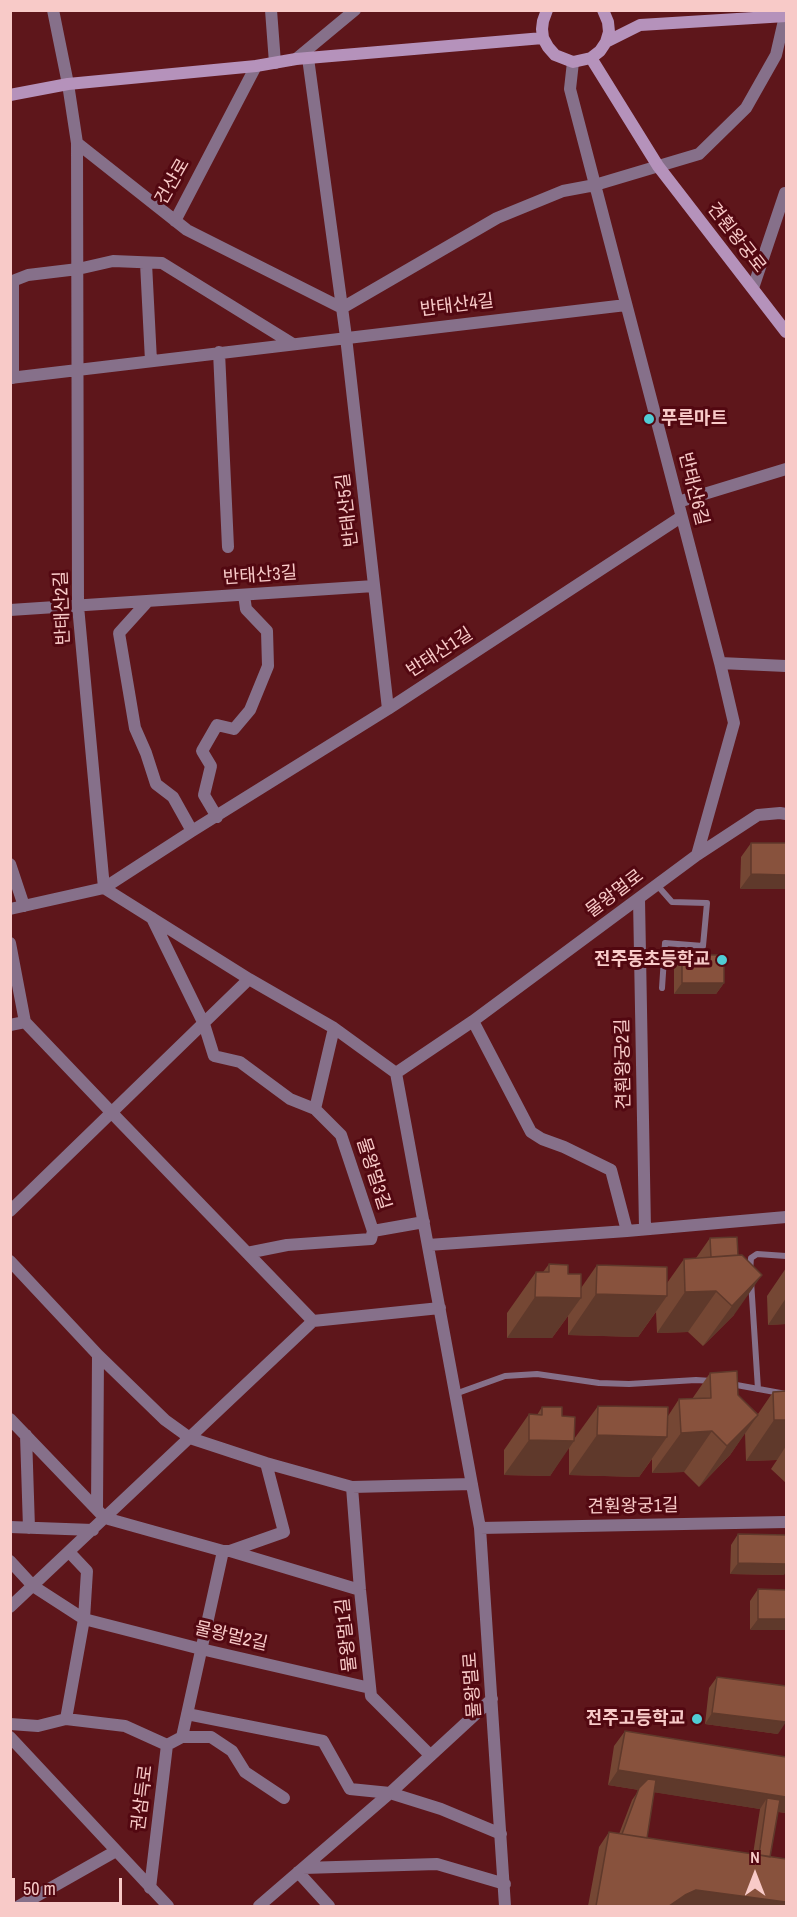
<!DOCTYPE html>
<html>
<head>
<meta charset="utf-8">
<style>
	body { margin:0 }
	#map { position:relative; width:797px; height:1917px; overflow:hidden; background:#5e161b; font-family:"Archivo Narrow",sans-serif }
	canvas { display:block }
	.frame { position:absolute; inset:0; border:12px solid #f8cac8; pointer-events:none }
	.north { position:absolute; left:725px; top:1845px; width:60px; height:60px; -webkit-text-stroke:4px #520811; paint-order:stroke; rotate:0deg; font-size:16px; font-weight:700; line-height:24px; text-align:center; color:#f8cac8 }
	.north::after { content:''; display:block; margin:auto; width:21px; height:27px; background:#f8cac8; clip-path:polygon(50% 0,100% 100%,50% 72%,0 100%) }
	.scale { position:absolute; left:12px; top:1878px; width:110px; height:27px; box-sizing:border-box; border:3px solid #f8cac8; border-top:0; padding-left:8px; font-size:18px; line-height:21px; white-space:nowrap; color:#f8cac8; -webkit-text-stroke:4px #520811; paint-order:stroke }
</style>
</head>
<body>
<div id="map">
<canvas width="797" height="1917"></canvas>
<div class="frame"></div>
<div class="north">N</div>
<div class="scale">50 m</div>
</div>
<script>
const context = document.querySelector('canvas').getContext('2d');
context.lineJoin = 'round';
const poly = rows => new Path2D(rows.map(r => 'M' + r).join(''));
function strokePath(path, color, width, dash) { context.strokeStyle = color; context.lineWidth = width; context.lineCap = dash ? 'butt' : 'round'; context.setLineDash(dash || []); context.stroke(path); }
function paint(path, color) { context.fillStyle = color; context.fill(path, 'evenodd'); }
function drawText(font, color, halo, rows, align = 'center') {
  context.font = font + ' "Archivo Narrow","Noto Sans KR",sans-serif'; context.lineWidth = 6; context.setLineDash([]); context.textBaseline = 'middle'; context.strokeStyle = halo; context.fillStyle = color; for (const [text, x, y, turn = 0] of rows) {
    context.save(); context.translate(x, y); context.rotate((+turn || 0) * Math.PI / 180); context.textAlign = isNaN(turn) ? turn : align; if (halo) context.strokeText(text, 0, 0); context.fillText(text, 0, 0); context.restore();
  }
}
strokePath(poly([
	[657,885,672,902,707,903,703,946,665,943,662,988],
	[750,1271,751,1258,757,1254,786,1256],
	[751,1281,758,1389],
	[731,1384,786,1394],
	[455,1394,505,1376,537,1374,599,1383,629,1384,696,1380,712,1381]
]), '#86708a', 6);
strokePath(poly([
	[53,10,68,84,77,143,78,606,104,888,249,979,334,1028,396,1073],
	[271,10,275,63],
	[308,58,346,337,388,709],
	[296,59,355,10],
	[573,62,570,89,720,663,734,723,697,855],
	[77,143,187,230,342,308,497,218,563,191,595,185,699,154,746,108,776,55,785,16,786,15],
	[175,221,256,66],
	[146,263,151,361],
	[10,282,28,275,78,269,113,261,162,263,293,344],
	[13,282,13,378],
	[753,288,785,193,786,193],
	[219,352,228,547],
	[10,378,626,305],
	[678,502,786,469],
	[148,601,119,633,135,728,146,753,156,784,173,797,192,831],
	[10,610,374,586],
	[720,663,786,666],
	[217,817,204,795,211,766,202,751,217,725,234,729,250,710,268,666,267,631,246,609,244,595],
	[10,864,24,906],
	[639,899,645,1229],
	[10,909,104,888,192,831,388,709,681,517],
	[152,918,204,1024,214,1056,240,1062,290,1099,315,1109,341,1135,373,1231],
	[10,943,25,1022],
	[473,1021,531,1132,542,1139,564,1147,611,1170,627,1231],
	[25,1022,112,1113,313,1321],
	[10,1025,25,1022],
	[315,1109,334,1028],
	[10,1211,249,979],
	[428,1245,627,1231,786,1217],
	[247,1253,287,1245,371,1239,373,1231,424,1222],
	[10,1261,98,1355,165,1420,190,1438,266,1463,352,1487,472,1484],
	[10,1419,105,1518,223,1551,230,1551,360,1590],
	[26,1435,29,1528],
	[352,1487,360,1590,371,1696,430,1755],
	[97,1509,98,1355],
	[10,1527,93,1530],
	[480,1528,786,1522],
	[230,1551,284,1532,266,1463],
	[10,1561,33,1586,84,1619,201,1649,370,1688],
	[10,1607,313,1321,440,1308],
	[187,1714,323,1741,350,1789,390,1793,441,1809,501,1834],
	[66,1719,84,1619,87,1571,70,1553],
	[10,1724,38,1726,66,1719,125,1726,167,1745,150,1888],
	[10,1737,168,1906],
	[182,1737,223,1551],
	[167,1745,182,1737,211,1737,232,1751,245,1772,284,1798],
	[303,1868,437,1864,505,1884],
	[298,1872,329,1906],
	[19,1906,116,1851],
	[259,1906,390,1793,492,1699],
	[505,1906,480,1528,396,1073,473,1021,697,855,758,815,780,813,786,814]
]), '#86708a', 12);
strokePath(poly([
	[547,10,543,21,542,29,543,38,548,47,555,55,573,62,591,58,600,51,606,42,609,32,608,22,603,10],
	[606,42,640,25,786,16],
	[591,58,658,166,786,332],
	[10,95,68,84,256,66,296,59,543,38]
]), '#b592bb', 12);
paint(poly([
	[751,843,786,843,740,889,741,857],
	[682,955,724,983,716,994,674,994,674,966],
	[737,1237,734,1315,703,1346,688,1332,657,1333,656,1312,638,1337,568,1335,568,1316,552,1338,507,1338,507,1313,536,1272,543,1272,549,1264,581,1288,597,1265,667,1283,684,1259,696,1258,710,1238],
	[786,1268,786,1324,768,1325,767,1296],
	[710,1373,738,1395,758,1414,773,1392,786,1391,786,1483,771,1469,777,1460,746,1461,745,1433,730,1455,699,1487,684,1472,652,1473,652,1459,639,1477,569,1475,569,1447,550,1476,504,1475,504,1450,529,1414,537,1415,542,1407,562,1416,574,1439,598,1406,668,1416,679,1399,692,1399],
	[738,1534,784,1575,730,1574,731,1545],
	[758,1589,786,1590,750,1630,750,1601],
	[717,1677,778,1734,705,1724,709,1688],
	[625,1731,786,1757,786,1813,778,1812,770,1857,786,1906,697,1906,686,1905,682,1906,588,1906,599,1847,609,1832,619,1834,632,1800,639,1790,608,1785,614,1746],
	[654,1792,760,1809,753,1854,647,1838]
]), '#754734');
paint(poly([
	[751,874,786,875,786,889,740,889],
	[682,983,724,983,716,994,674,994],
	[738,1261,688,1332,657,1333,685,1292],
	[762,1275,734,1315,703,1346,732,1306],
	[596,1294,667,1296,638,1337,568,1335],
	[535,1297,581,1298,552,1338,507,1338],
	[786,1298,786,1324,768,1325],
	[758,1415,730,1455,699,1487,727,1446],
	[774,1420,786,1420,786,1446,777,1460,746,1461],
	[712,1431,684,1472,652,1473,681,1433],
	[597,1435,667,1437,639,1477,569,1475],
	[529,1440,574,1441,550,1476,504,1475],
	[738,1563,786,1564,786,1572,784,1575,730,1574],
	[758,1619,786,1619,786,1630,750,1630],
	[712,1713,786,1722,778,1734,705,1724],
	[618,1770,786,1797,786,1813,766,1810,767,1798,760,1809,608,1785],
	[696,1890,786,1902,786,1906,697,1906,686,1905,682,1906,669,1906,685,1895]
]), '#5f392b');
const building = poly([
	[751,843,786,843,786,875,751,874,751,843],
	[682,955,724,955,724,983,682,983,682,955],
	[737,1237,738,1255,711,1257,710,1238,737,1237],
	[742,1255,762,1275,732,1306,716,1291,685,1292,684,1259,742,1255],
	[549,1264,568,1265,568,1274,581,1274,581,1298,535,1297,536,1272,549,1272,549,1264],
	[597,1265,667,1267,667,1296,596,1294,597,1265],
	[737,1371,738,1395,758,1415,727,1446,712,1431,681,1433,679,1399,711,1398,710,1373,737,1371],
	[786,1391,786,1420,774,1420,773,1392,786,1391],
	[598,1406,668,1407,667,1437,597,1435,598,1406],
	[542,1407,562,1407,562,1416,575,1417,574,1441,529,1440,529,1414,542,1415,542,1407],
	[738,1534,786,1535,786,1564,738,1563,738,1534],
	[758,1589,786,1590,786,1619,758,1619,758,1589],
	[717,1677,786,1686,786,1722,712,1713,717,1677],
	[625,1731,786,1757,786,1797,618,1770,625,1731],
	[648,1779,656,1780,647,1838,622,1834,639,1788,648,1779],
	[767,1798,780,1800,770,1857,759,1855,767,1798],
	[609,1832,786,1859,786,1902,696,1890,685,1895,669,1906,596,1906,609,1832]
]);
paint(building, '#88523d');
strokePath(building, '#5f392b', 1.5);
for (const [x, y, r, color] of [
	[649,419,6,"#51ccd4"],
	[722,960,6,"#51ccd4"],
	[697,1719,6,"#51ccd4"]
]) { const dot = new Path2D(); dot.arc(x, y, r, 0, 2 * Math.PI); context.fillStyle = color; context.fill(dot); strokePath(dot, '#520811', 2); }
drawText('18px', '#f8cac8', '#520811', [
	["건산로",173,182,-60],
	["견훤왕궁로",736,238,52],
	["반태산4길",457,306,-7],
	["반태산6길",693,489,76],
	["반태산5길",348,510,-97],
	["반태산3길",260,576,-4],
	["반태산2길",63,608,-92],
	["반태산1길",440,653,-33],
	["물왕멀로",615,894,-37],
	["견훤왕궁2길",624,1064,-91],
	["물왕멀3길",373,1174,72],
	["견훤왕궁1길",633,1507,-1],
	["물왕멀1길",347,1635,-96],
	["물왕멀2길",231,1637,13],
	["물왕멀로",473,1685,-94],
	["권삼득로",143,1798,-83]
]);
drawText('bold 18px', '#f8cac8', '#520811', [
	["푸른마트",661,419,"left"],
	["전주동초등학교",710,960],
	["전주고등학교",685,1719]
], 'right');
</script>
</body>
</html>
